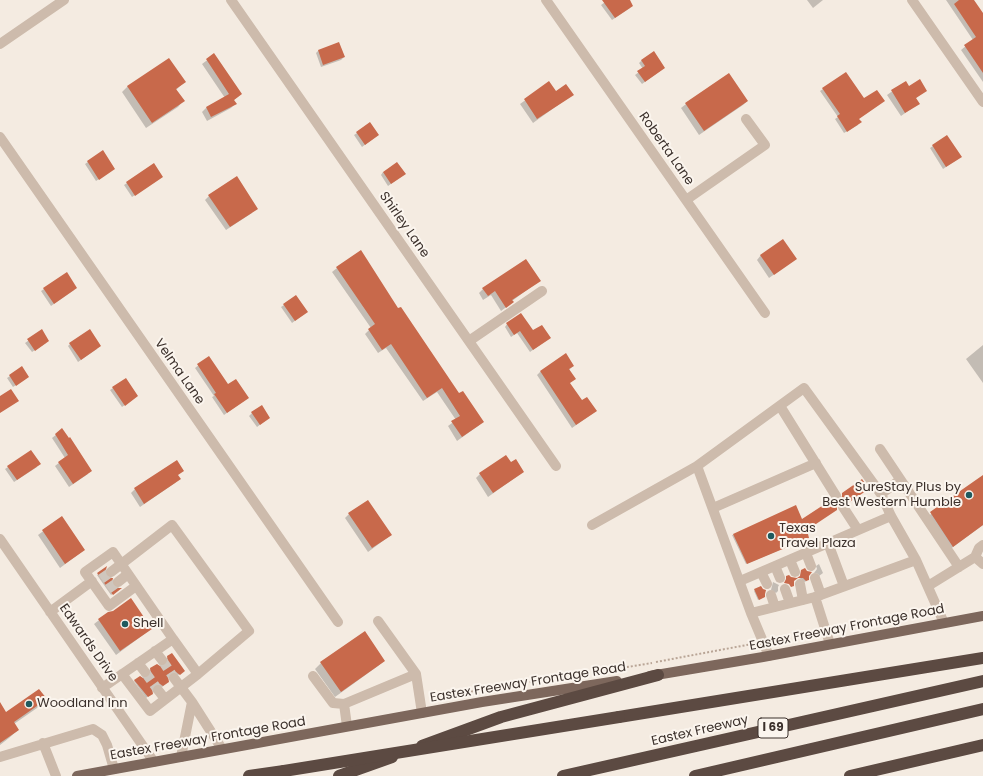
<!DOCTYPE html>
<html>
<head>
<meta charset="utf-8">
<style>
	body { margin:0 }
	canvas { display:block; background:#f4ebe1 }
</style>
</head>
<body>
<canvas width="983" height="776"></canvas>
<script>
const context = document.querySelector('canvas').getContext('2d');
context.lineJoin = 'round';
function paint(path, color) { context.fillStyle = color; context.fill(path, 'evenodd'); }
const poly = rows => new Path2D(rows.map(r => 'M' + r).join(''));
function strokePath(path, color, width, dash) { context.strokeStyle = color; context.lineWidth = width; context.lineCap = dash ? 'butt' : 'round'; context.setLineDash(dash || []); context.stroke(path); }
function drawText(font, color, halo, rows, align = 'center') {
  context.font = font + ' Poppins,sans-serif'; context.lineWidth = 4; context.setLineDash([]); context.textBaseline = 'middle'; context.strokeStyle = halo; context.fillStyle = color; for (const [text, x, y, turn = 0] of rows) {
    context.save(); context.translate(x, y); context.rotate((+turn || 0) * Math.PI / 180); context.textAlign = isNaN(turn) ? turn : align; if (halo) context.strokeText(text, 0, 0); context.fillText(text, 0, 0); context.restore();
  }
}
paint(poly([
	[608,0,628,0,630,8,612,20,601,5],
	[807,0,823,0,813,8],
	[946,0,973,0,983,15,983,82,961,50,973,40],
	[338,43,344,57,341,60,321,67,316,53,318,51],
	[214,55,241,94,234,100,235,104,231,108,207,121,202,112,206,108,225,98,202,64],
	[642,60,664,68,642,84,635,75,643,69,639,63],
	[729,75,747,101,743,105,699,135,681,108,686,104],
	[184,82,176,90,183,101,178,107,146,128,122,92,128,86],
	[905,82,909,88,926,90,915,99,918,104,901,116,887,95],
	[549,83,556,93,572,95,533,123,520,104],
	[823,89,864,100,884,101,858,119,858,125,844,133,835,119,838,117,820,91],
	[357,133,378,135,362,147,354,135],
	[947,136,958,159,943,169,930,148],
	[102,152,111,171,96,181,85,164],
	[383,172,405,174,388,186,381,175],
	[159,179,132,197,124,185,127,183],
	[209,196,252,213,226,230,205,200],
	[761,255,796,259,769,278,757,260],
	[337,268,398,310,459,395,482,422,478,426,457,441,448,426,456,420,437,392,423,401,386,348,378,353,365,334,371,328,332,272],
	[539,281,512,301,513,302,501,311,491,295,483,300,479,293,483,289],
	[44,289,74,290,51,306,41,291],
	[284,305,304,314,292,323,281,307],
	[507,324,533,332,550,338,530,352,517,333,511,337,505,327],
	[42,331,46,343,32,352,25,343],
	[70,344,97,349,78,362,68,346],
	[983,345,983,383,966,359],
	[209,357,228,386,245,400,224,415,212,397,214,396,195,368],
	[573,366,569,370,575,379,569,383,582,402,596,411,572,428,537,375,540,372],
	[22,368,25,379,13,387,7,378],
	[113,388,137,396,122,407,110,390],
	[252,413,266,420,257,427,249,416],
	[62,430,88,474,69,487,55,466,65,458,52,438],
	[510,464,523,472,488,497,476,478,480,474],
	[8,467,37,467,14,482,5,469],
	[177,476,179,479,175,483,140,507,131,493,135,489],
	[983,477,983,525,949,550,927,517],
	[349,514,391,535,368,552,345,518],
	[62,517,84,550,60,568,38,535],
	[806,530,806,539,746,564,732,535],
	[819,564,823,573,819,576,818,574,814,573,817,569,816,566],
	[105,569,104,573,112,586,116,589,120,589,111,595,97,575],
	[802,571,807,581,804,582,801,579,799,578],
	[773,582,779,585,778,587,778,591,776,593,771,590],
	[755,590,764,597,758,600,754,591],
	[108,613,151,629,116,655,94,624],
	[168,657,184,671,178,675,175,673,169,673,167,676,167,683,162,687,159,684,153,685,150,695,146,698,134,681,140,677,143,679,149,678,151,676,150,670,151,669,166,666,168,664,167,658],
	[384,661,378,666,335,697,315,669,321,663],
	[45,699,37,708,14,724,18,730,9,738,0,745,0,704,6,713]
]), '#0003');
paint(poly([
	[602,0,630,0,633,6,615,18],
	[959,0,974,0,983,13,983,73,964,45,976,37,954,4],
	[339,42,345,57,323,65,318,50],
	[654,51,665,68,645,82,637,71,645,66,641,60],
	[214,53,242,94,234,100,237,104,211,117,206,107,229,94,206,59],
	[169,58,186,82,176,89,185,101,152,123,127,86],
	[846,72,864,98,877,90,885,101,859,119,862,122,847,132,837,116,840,114,822,88],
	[729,73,748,101,704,131,685,103],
	[920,79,927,91,916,98,920,104,905,113,891,90,906,81,909,86],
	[549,81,556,91,566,84,574,95,537,119,524,99],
	[370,122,379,135,365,145,356,132],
	[947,135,962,157,946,167,932,145],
	[103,150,115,169,99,180,87,161],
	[397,162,406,174,391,184,383,172],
	[154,163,163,177,135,196,126,182],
	[237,176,258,209,230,227,208,195],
	[783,239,797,259,774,275,760,255],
	[361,250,398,308,401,307,459,393,463,391,484,422,462,437,451,421,460,416,442,388,427,398,391,344,382,350,368,329,375,324,336,267],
	[526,259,541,281,512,300,514,302,506,308,495,291,488,296,482,288],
	[67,272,77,288,54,304,43,288],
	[296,295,308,312,295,321,283,304],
	[521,313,533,330,542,325,551,338,533,350,520,331,514,335,506,323],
	[42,329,49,341,35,351,27,339],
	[90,329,101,346,81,360,69,343],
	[566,353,574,366,569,369,576,379,570,383,582,400,587,397,597,411,576,425,540,371],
	[209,356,228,384,236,379,249,398,227,413,214,394,216,393,197,364],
	[22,366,29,377,16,386,9,375],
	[126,378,138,396,125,406,112,387],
	[11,389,19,401,0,413,0,396],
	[262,405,270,418,260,425,251,412],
	[62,428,69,438,70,437,92,471,73,484,58,462,68,455,55,434],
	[31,450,41,464,17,480,7,466],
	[506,455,511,462,516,459,524,472,493,493,479,473],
	[177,460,184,471,178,475,181,479,144,504,134,488],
	[983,475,983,525,953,547,930,512],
	[862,479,869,489,848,503,843,501,839,502,837,504,837,510,807,530,809,538,747,564,733,534,796,505,802,519,831,500,836,502,840,501,842,496,842,493],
	[368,500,392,535,372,548,348,513],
	[62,516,85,550,65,564,42,530],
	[107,566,105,573,108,578,113,578,112,583,113,586,116,588,122,588,113,595,97,573],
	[805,568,807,571,812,572,809,576,809,580,806,581,803,578,798,578,794,581,794,586,791,587,789,584,784,583,786,579,786,576,789,575,791,577,797,578,800,576,801,570],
	[761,586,763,589,766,590,765,594,765,597,759,600,754,589],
	[131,598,152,629,120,651,98,619,108,612,113,611],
	[365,631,385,661,341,692,320,662],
	[172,653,185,671,180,675,176,672,170,673,168,676,169,682,163,686,160,684,154,685,152,688,153,694,148,697,134,680,140,676,143,678,149,677,151,674,150,668,157,664,160,666,166,665,168,662,167,656],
	[39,689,47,699,14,722,19,730,0,743,0,702,6,712]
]), '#c8694b');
strokePath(poly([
	[101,579,111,572],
	[108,589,118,582],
	[162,660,174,678],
	[145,672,158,690]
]), '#cfc6bd', 10, [10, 5]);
strokePath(poly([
	[656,662,752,644],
	[615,669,652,663],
	[506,686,537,681],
	[463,693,480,690],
	[439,695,452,696]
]), '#b9a596', 2, [2, 2]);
strokePath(poly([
	[231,0,556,466],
	[546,0,765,313],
	[912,0,983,102],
	[0,44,64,0],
	[0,137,338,622],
	[686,200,765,145,746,119],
	[469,341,542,291],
	[780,406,836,496],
	[880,449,959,567],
	[697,466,751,613,769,656],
	[881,494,900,480],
	[843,507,858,530],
	[713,508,816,463],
	[592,525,697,466,804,388,881,494,891,516,916,560,944,623],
	[0,539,154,762],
	[828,543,844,586],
	[806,553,811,566],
	[975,557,979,548,983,545],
	[790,560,795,572],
	[775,566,780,578],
	[111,572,172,525,249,631,198,674,150,711,122,674],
	[761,572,767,584],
	[815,578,821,595],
	[740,581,891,516],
	[118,582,128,574],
	[800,584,803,600],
	[136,586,109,606,85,572,113,552,173,639],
	[928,586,975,557,983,564],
	[785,589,790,603],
	[771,595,775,607],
	[50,612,92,581],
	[751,613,815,597],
	[378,621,416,674,422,713],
	[830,644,815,597,916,560],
	[155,651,162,660],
	[138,663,145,672],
	[313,676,333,703,344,704,347,726],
	[174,678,192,702,222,749],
	[102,688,173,639,198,674],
	[158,690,165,699],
	[344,704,416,674],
	[43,743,56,776],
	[0,757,93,729,102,735,107,745,114,769],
	[181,757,192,702]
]), '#cdbbac', 10);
strokePath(poly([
	[650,676,763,657,983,616],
	[77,776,482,702,617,681]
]), '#7d675c', 10);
strokePath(poly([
	[619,717,983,658],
	[422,746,501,717,658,675],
	[249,776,284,771],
	[339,776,392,757],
	[563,776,983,681],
	[695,776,983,709],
	[850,776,983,745]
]), '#5c4a42', 12);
strokePath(poly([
	[284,771,619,717]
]), '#5c4a42', 12);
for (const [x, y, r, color] of [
	[969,495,4,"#1f5a5e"],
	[771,536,4,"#1f5a5e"],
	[125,624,4,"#1f5a5e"],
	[29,704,4,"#1f5a5e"]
]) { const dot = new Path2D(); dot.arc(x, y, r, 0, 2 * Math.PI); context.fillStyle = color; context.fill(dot); strokePath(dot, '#fbf5ee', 1.5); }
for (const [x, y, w] of [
	[773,728,30]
]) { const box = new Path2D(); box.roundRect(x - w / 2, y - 10, w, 20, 3); context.fillStyle = '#fbf5ee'; context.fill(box); strokePath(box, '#3b302b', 1); }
drawText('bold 12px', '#3b302b', null, [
	["I 69",773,728]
]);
drawText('13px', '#3b302b', '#fbf5ee', [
	["Roberta Lane",666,149,55],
	["Shirley Lane",404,225,55],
	["Velma Lane",179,372,55],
	["Eastex Freeway Frontage Road",847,628,-11],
	["Edwards Drive",88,643,55],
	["Eastex Freeway Frontage Road",528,683,-9],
	["Eastex Freeway",700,731,-13],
	["Eastex Freeway Frontage Road",208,739,-10]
]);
drawText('13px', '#3b302b', '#fbf5ee', [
	["SureStay Plus by",961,488,"right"],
	["Best Western Humble",961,503,"right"],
	["Texas",779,529],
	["Travel Plaza",779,544],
	["Shell",133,624],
	["Woodland Inn",37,704]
], 'left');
</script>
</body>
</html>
